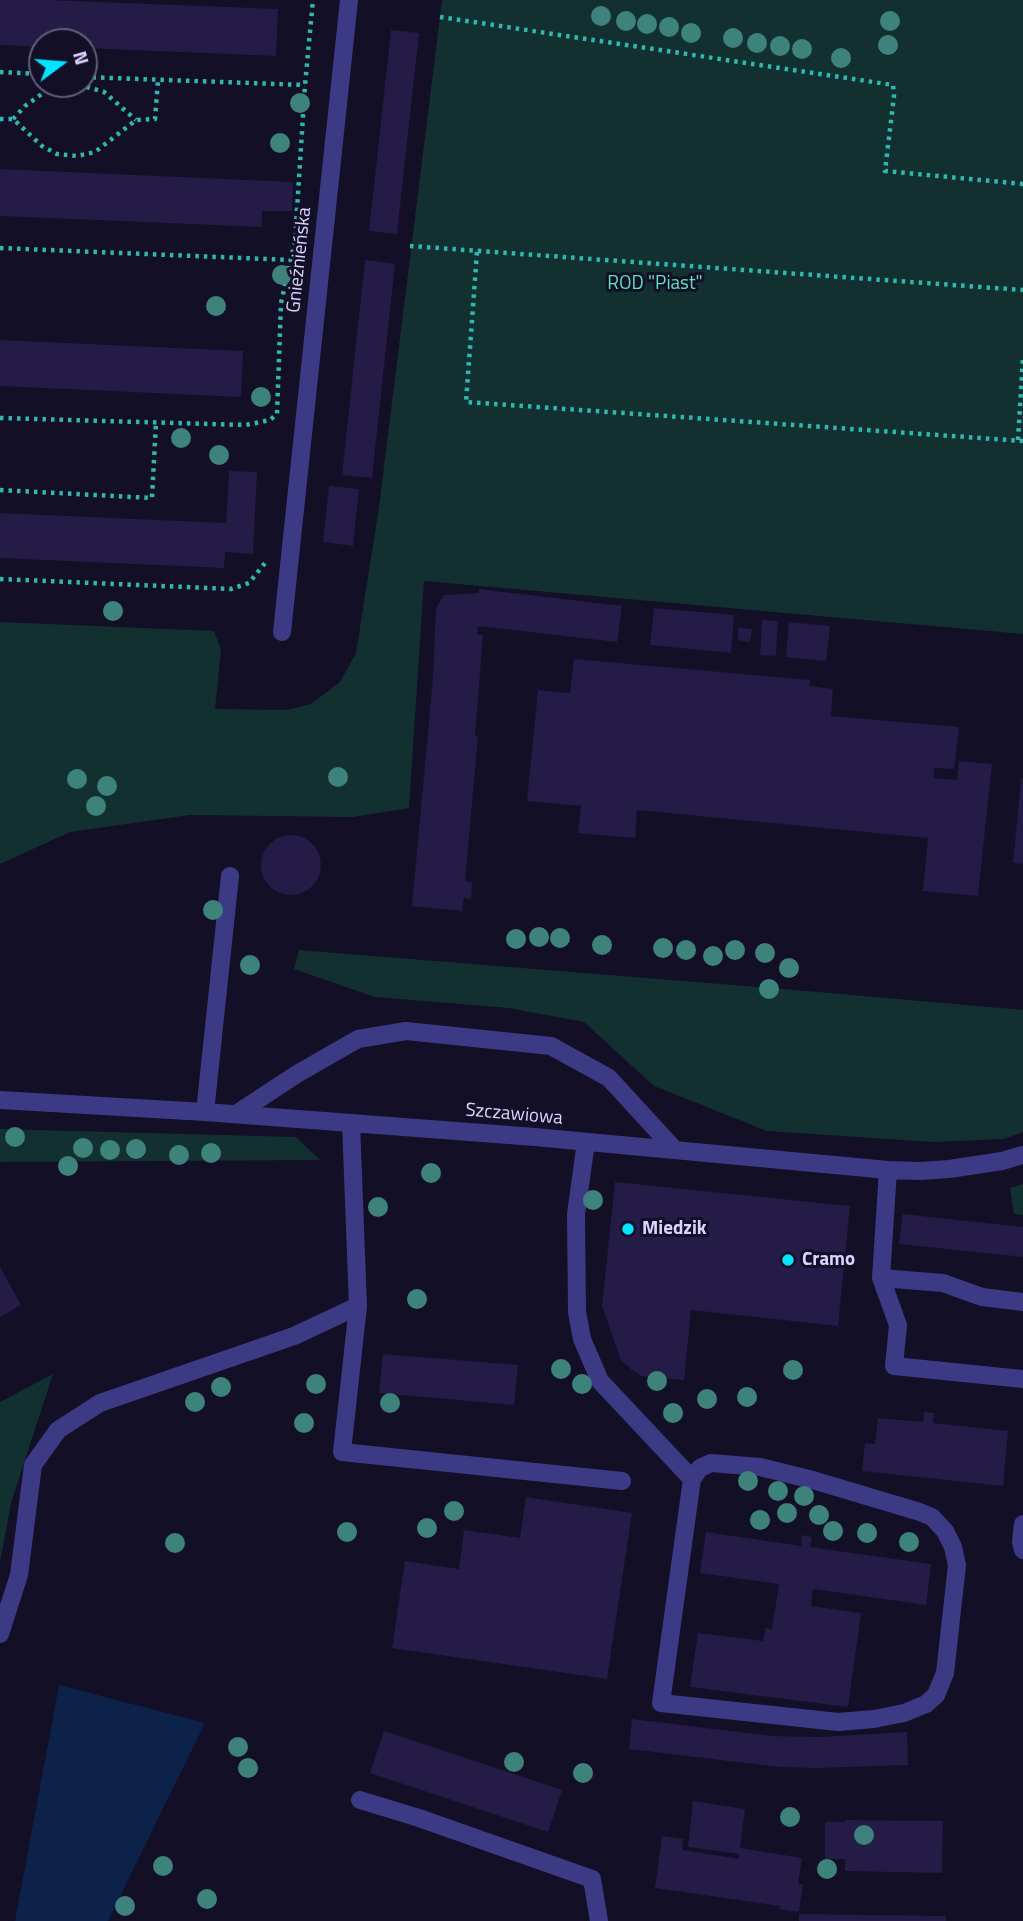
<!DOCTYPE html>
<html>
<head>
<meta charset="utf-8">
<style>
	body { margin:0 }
	#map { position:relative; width:1023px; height:1921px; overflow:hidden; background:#130f26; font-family:"Titillium Web",sans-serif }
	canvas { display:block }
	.north { position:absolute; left:28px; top:28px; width:70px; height:70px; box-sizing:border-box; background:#130f26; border:2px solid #625e7d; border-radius:50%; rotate:74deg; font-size:19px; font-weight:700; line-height:28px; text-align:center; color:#d9d4ff }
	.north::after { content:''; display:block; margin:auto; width:24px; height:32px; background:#00e5ff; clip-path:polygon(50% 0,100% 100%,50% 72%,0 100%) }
</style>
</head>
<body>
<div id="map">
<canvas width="1023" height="1921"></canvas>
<div class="north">N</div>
</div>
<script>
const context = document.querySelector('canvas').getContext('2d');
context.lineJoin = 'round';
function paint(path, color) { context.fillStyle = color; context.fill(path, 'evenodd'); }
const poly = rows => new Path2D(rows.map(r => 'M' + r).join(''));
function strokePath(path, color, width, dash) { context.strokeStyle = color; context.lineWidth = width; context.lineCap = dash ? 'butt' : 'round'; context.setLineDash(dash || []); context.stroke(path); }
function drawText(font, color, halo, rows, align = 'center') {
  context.font = font + ' "Titillium Web",sans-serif'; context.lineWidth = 6; context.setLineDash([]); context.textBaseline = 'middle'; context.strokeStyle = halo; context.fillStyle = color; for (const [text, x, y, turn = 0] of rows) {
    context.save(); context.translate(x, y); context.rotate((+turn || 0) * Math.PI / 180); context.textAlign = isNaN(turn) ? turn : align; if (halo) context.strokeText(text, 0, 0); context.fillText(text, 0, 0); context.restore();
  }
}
paint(poly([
	[442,0,1023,0,1023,634,424,581,409,808,353,817,190,815,70,832,0,864,0,622,214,631,221,650,215,709,286,710,311,704,340,682,356,653,379,507],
	[299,950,795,990,1023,1010,1023,1132,1004,1139,933,1142,767,1131,654,1086,584,1022,509,1008,375,997,294,969],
	[0,1129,296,1137,320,1160,0,1162],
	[1023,1184,1023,1215,1014,1214,1010,1188],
	[53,1374,11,1503,0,1563,0,1402]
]), '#12302f');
paint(poly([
	[59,1685,205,1723,108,1921,15,1921]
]), '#0c2248');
paint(poly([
	[0,0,48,0,278,9,276,56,84,48,84,42,42,42,42,47,0,45],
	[391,30,419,33,397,234,369,231],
	[0,169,293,182,292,211,262,211,262,227,0,216],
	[365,260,395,264,372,478,342,475],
	[0,340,243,351,241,397,0,386],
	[229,471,257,472,253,554,225,552,224,568,0,558,0,513,226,523],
	[329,486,359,489,353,546,323,542],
	[479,589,622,606,617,642,478,626,477,634,483,635,475,736,478,736,465,881,472,883,471,899,464,898,462,911,412,906,433,678,436,608,444,595,479,593],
	[654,608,734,615,731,653,650,645],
	[762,620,778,621,776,656,760,655],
	[789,622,830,626,826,661,786,657],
	[738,628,752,629,750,642,738,640],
	[574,659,810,680,809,686,833,689,831,716,959,727,954,769,934,768,934,778,957,780,959,761,992,764,978,896,923,891,928,838,637,810,635,838,578,833,581,806,527,801,538,690,570,693],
	[1021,779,1023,779,1023,864,1013,863],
	'261 865a30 30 0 1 1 60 0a30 30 0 1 1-60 0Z',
	[615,1182,850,1206,838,1326,691,1310,684,1380,642,1376,632,1370,621,1360,602,1306],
	[903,1214,1023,1227,1023,1257,899,1244],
	[0,1267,21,1305,0,1317],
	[383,1354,518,1365,514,1405,379,1393],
	[924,1412,934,1413,933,1423,1008,1431,1003,1486,862,1471,865,1443,875,1444,878,1418,923,1422],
	[526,1497,632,1513,607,1679,392,1648,405,1561,459,1569,464,1530,520,1538],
	[706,1532,801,1546,802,1535,812,1537,810,1547,931,1564,926,1605,813,1589,811,1606,861,1613,848,1707,690,1687,698,1633,763,1641,765,1628,772,1629,779,1584,700,1573],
	[632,1719,772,1736,822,1737,907,1732,908,1765,817,1768,779,1767,629,1749],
	[384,1731,562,1790,548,1832,370,1773],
	[693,1801,745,1809,740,1848,802,1858,798,1884,803,1884,799,1912,779,1909,780,1906,655,1888,662,1836,683,1839,682,1850,739,1859,739,1854,688,1847],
	[845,1820,943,1821,942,1873,845,1871,845,1859,825,1859,825,1822,845,1822],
	[799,1914,946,1916,946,1921,799,1921]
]), '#241b47');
strokePath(poly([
	[440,17,893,85,894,96,885,171,1023,184],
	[0,72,42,74],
	[84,77,305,85],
	[0,119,13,119,42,146,57,154,77,156,95,152,136,120,155,119,158,80],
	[13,119,25,106,46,91,66,85,84,86,104,92,136,120],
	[410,246,1023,290],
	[0,248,291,260],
	[477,252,466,402,1023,441],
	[0,418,246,425,270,420,277,414,281,303,295,241,305,85,313,0],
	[1018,440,1023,357],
	[0,490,152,498,156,422],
	[0,579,231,589,249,583,265,563]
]), '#2fb8b0', 4.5, [3.5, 5]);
strokePath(poly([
	[282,632,349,0],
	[0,1100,205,1112,351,1123,535,1137,888,1170,920,1171,949,1169,1002,1161,1023,1155],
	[205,1112,230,876],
	[236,1114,297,1074,358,1039,406,1031,551,1046,609,1078,675,1150],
	[351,1123,358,1306,342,1452,622,1481],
	[586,1142,576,1214,577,1312,582,1339,600,1381,692,1479,700,1468,711,1463,760,1467,813,1480,917,1511,932,1517,945,1531,953,1547,957,1565,945,1673,936,1695,926,1704,904,1713,874,1719,838,1722,661,1703,692,1479],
	[888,1170,881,1278,898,1325,894,1366,1023,1379],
	[881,1278,943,1283,982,1297,1023,1302],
	[1023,1524,1021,1542,1023,1550],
	[0,1634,19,1575,33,1465,58,1430,100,1403,294,1336,358,1306],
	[360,1800,419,1818,592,1879,599,1921]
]), '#3d3a85', 18);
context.fillStyle = '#3d827b';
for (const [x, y] of [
	[601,16],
	[626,21],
	[890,21],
	[647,24],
	[669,27],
	[691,33],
	[733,38],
	[757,43],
	[888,45],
	[780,46],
	[802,49],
	[841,58],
	[300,103],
	[280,143],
	[282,275],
	[216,306],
	[261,397],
	[181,438],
	[219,455],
	[113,611],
	[338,777],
	[77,779],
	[107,786],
	[96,806],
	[213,910],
	[539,937],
	[560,938],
	[516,939],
	[602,945],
	[663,948],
	[686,950],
	[735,950],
	[765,953],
	[713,956],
	[250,965],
	[789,968],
	[769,989],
	[15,1137],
	[83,1148],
	[136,1149],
	[110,1150],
	[211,1153],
	[179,1155],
	[68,1166],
	[431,1173],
	[593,1200],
	[378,1207],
	[417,1299],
	[561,1369],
	[793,1370],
	[657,1381],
	[316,1384],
	[582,1384],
	[221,1387],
	[747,1397],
	[707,1399],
	[195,1402],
	[390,1403],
	[673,1413],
	[304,1423],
	[748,1481],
	[778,1491],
	[804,1496],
	[454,1511],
	[787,1513],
	[819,1515],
	[760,1520],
	[427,1528],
	[833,1531],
	[347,1532],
	[867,1533],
	[909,1542],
	[175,1543],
	[238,1747],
	[514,1762],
	[248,1768],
	[583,1773],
	[790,1817],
	[864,1835],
	[163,1866],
	[827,1869],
	[207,1899],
	[125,1906]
]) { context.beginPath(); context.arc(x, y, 10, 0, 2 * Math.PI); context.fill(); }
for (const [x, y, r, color] of [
	[628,1229,7,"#00e5ff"],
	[788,1260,7,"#00e5ff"]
]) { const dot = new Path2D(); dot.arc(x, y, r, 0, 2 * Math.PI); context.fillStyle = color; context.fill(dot); strokePath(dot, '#130f26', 2.5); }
drawText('19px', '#d9d4ff', '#130f26', [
	["Gnieźnieńska",300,260,-84],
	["Szczawiowa",514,1115,5]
]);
drawText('19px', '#5fe0c0', '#130f26', [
	["ROD \"Piast\"",655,284]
]);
drawText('bold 19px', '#d9d4ff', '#130f26', [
	["Miedzik",642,1229],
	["Cramo",802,1260]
], 'left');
</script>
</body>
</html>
